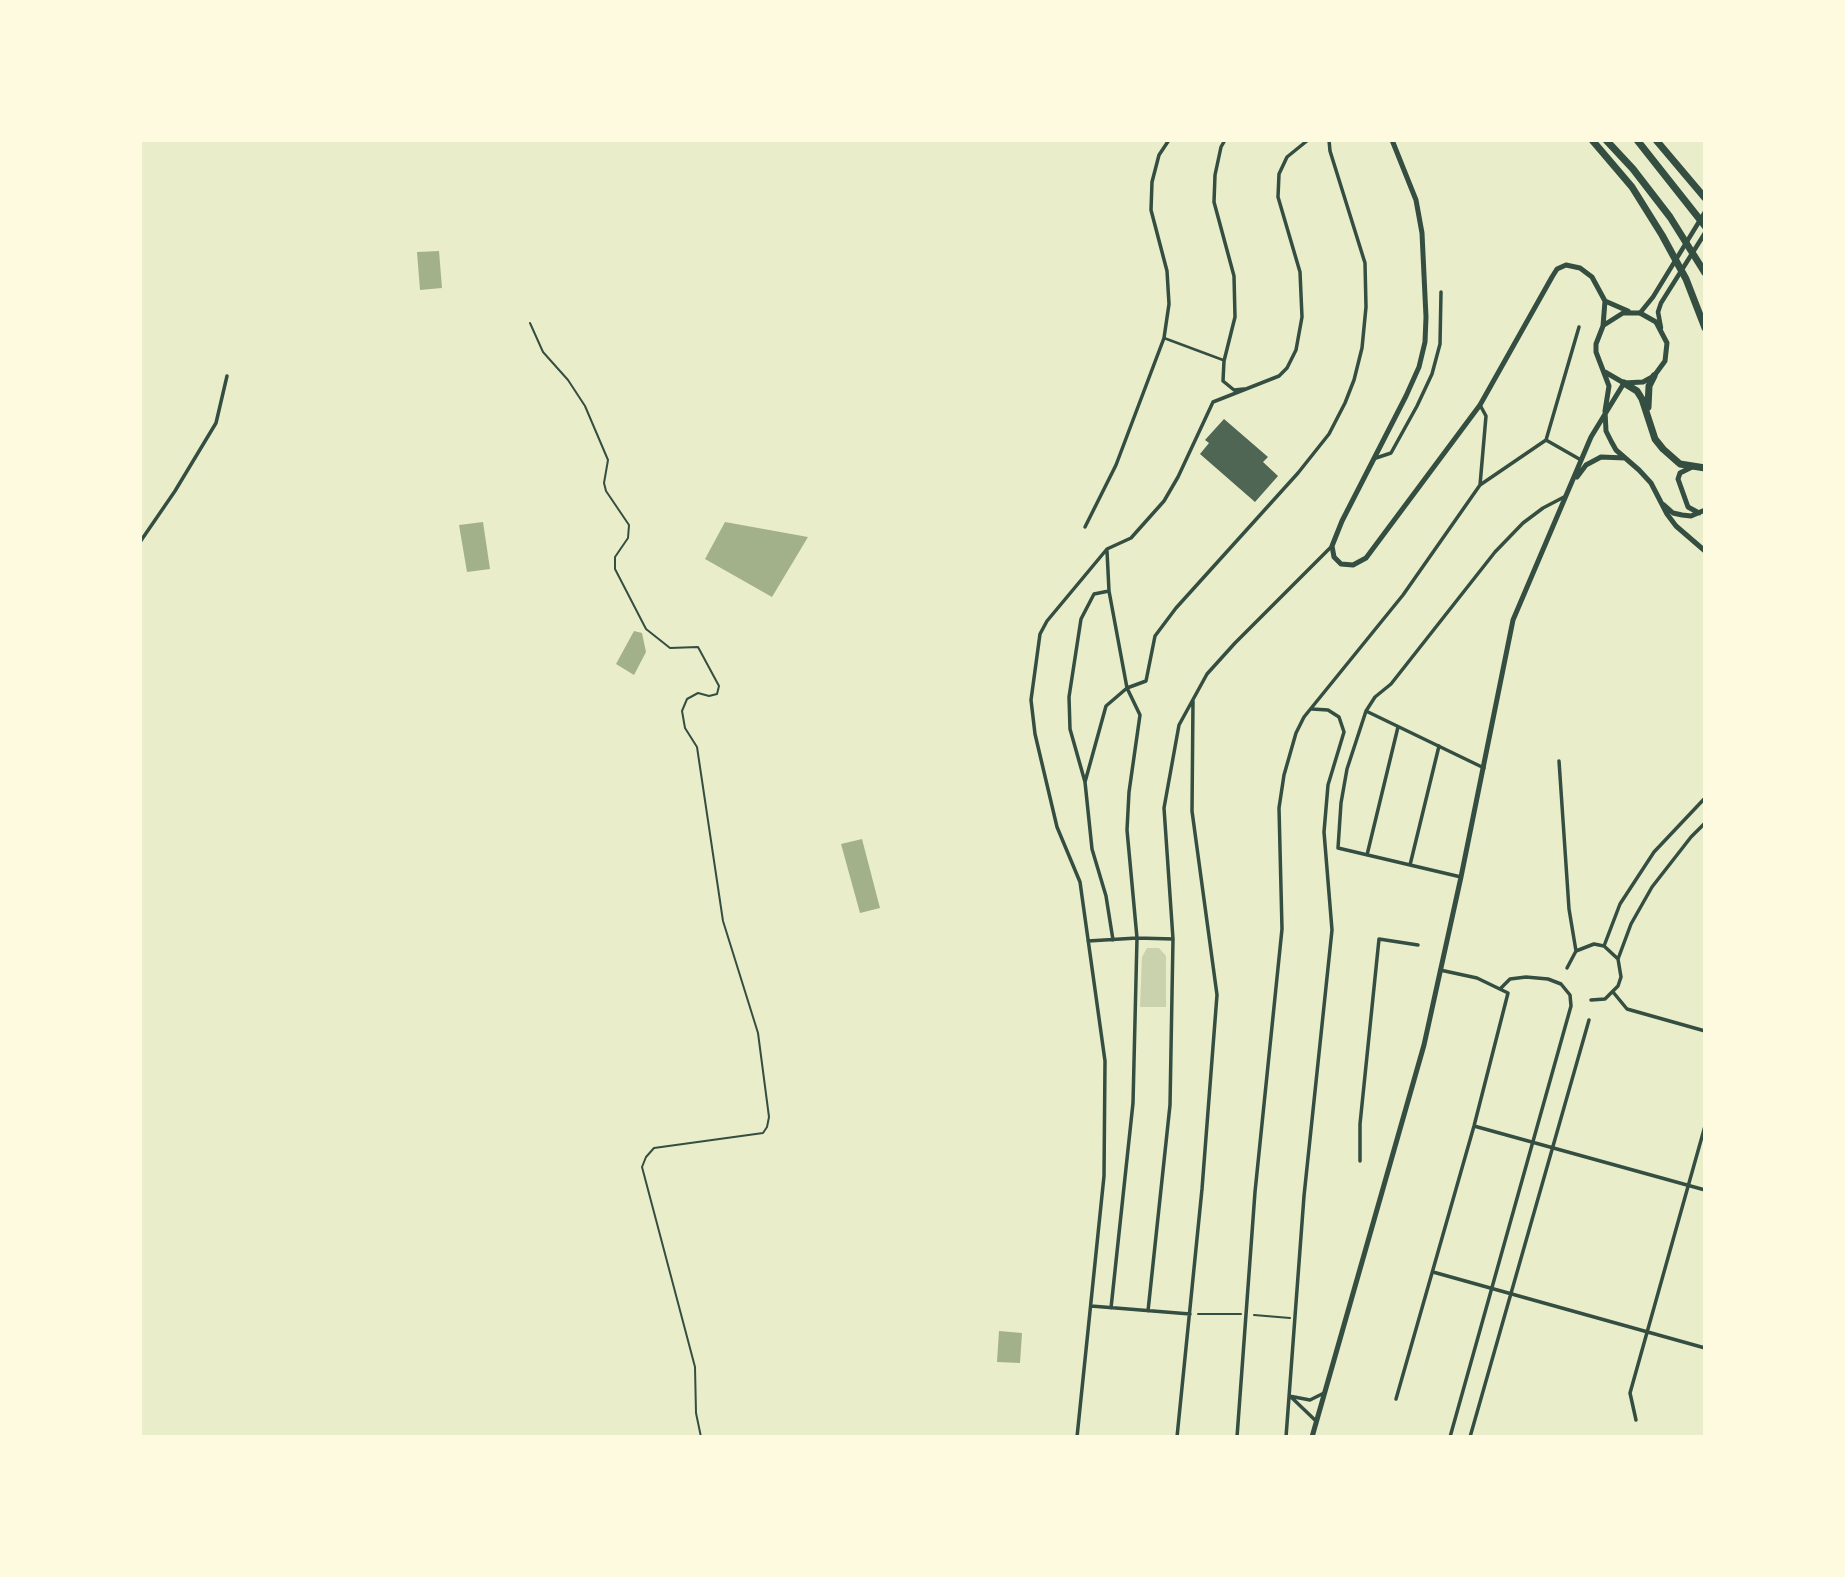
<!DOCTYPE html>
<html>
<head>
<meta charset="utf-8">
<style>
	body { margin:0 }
	#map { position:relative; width:1845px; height:1577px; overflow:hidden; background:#e9edc9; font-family:"IBM Plex Sans",sans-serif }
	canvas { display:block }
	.frame { position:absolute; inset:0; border:142px solid #fefae0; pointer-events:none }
</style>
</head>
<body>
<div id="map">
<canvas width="1845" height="1577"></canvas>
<div class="frame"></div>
</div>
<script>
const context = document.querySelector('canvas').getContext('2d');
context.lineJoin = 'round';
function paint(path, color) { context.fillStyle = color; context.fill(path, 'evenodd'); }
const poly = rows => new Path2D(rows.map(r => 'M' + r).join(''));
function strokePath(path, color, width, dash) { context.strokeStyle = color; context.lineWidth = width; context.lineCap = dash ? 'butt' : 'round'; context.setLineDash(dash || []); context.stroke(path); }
paint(poly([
	[1147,948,1159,948,1166,956,1166,1007,1140,1007,1142,957]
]), '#cad2ad');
paint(poly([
	[439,251,442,288,420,290,417,252],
	[483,522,490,569,467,572,459,525],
	[725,522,808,537,772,597,705,559],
	[634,631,642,633,646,652,634,675,616,664],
	[862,839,880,908,860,913,841,844],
	[999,1331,1022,1333,1020,1363,997,1362]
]), '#a3b18a');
paint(poly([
	[1224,419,1268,457,1263,462,1278,476,1255,502,1200,454,1209,443,1205,440]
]), '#4f6655');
strokePath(poly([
	[1198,1314,1241,1314],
	[1254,1315,1290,1318]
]), '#344e41', 2);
strokePath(poly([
	[530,323,543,352,568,380,585,406,608,460,604,483,606,491,629,525,628,538,615,557,615,569,646,629,670,648,698,647,719,686,717,694,709,696,698,693,687,699,682,711,685,728,697,747,723,921,758,1033,769,1117,767,1127,763,1133,654,1148,646,1157,642,1167,695,1367,696,1413,701,1437]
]), '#344e41', 2);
strokePath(poly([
	[1164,338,1223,360]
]), '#344e41', 2.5);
strokePath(poly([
	[1225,140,1221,147,1215,175,1214,202,1234,276,1235,317,1224,361,1223,381,1234,390,1244,389],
	[1546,440,1579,327],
	[1546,440,1581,460],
	[1376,458,1391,453,1417,406,1432,374,1440,344,1441,292],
	[1480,485,1546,440],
	[1085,527,1116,465,1164,338,1169,304,1167,271,1151,210,1152,182,1159,155,1169,140],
	[140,542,175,491,216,423,227,376],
	[1107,551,1109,591,1127,688,1140,715,1129,792,1127,830,1137,938,1133,1103,1111,1308],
	[1109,591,1094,594,1081,619,1069,697,1070,729,1085,782,1092,849,1106,896,1113,940],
	[1366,711,1484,768],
	[1559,761,1569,909,1576,951],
	[1085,782,1106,706,1127,688,1146,681,1155,636,1176,608,1298,473,1329,434,1345,403,1354,380,1362,348,1366,307,1365,263,1330,151,1329,140],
	[1367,855,1398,727],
	[1410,865,1439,746],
	[1461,877,1338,848,1341,803,1347,769,1366,711,1375,697,1391,684,1495,552,1523,523,1543,508,1564,497],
	[1088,941,1137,938,1173,939],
	[1604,946,1620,904,1654,852,1705,798],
	[1618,959,1631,924,1652,887,1691,837,1705,823],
	[1567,968,1576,951,1594,944,1604,946,1618,959,1621,977,1618,986,1605,999,1591,1000],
	[1613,992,1627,1009,1705,1031],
	[1474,1126,1705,1190],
	[1360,1161,1360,1124,1379,939,1418,945],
	[1433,1272,1705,1348],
	[1091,1306,1190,1314],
	[1148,1311,1170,1105,1173,939,1164,808,1179,725,1207,674,1235,643,1332,546],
	[1289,1396,1310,1400,1324,1393],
	[1291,1397,1316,1421],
	[1396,1399,1474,1126,1508,993,1477,978,1440,970],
	[1636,1420,1630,1393,1705,1126],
	[1077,1437,1104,1176,1105,1061,1080,882,1057,827,1035,734,1031,700,1040,634,1047,621,1107,549,1131,538,1164,501,1178,477,1213,402,1279,376,1287,368,1296,350,1302,317,1300,272,1278,197,1279,174,1287,157,1308,140],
	[1177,1437,1202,1189,1217,995,1192,811,1193,701],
	[1237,1437,1255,1192,1282,929,1279,808,1284,775,1296,733,1304,717,1403,595,1480,485,1486,416,1480,405],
	[1286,1437,1304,1196,1332,930,1324,832,1328,785,1344,732,1339,717,1328,710,1312,709],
	[1450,1437,1571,1006,1570,995,1561,984,1548,979,1526,977,1510,979,1500,989],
	[1470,1437,1589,1020]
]), '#344e41', 3.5);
strokePath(poly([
	[1640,313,1653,297,1705,212],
	[1661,328,1658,312,1661,303,1705,233]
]), '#344e41', 4.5);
strokePath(poly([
	[1392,140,1416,200,1422,233,1426,317,1425,342,1419,367,1406,396,1342,521,1332,546,1334,557,1341,564,1353,565,1366,558,1480,405,1552,277,1557,269,1566,265,1580,268,1592,277,1605,301,1603,326,1596,344,1596,352,1609,386,1605,411,1606,431,1611,441,1616,450,1639,470,1651,483,1667,514,1676,526,1705,551],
	[1605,301,1628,311],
	[1604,325,1623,313,1640,313,1656,322,1667,343,1665,361,1654,376,1643,382,1624,383,1605,372],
	[1692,467,1680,473,1678,479,1688,507,1699,513],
	[1577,477,1586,465,1601,457,1625,458],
	[1664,505,1673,513,1682,515,1691,516,1705,510],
	[1312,1437,1424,1045,1461,877,1513,620,1591,437,1624,383]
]), '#344e41', 5);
strokePath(poly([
	[1592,140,1632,187,1662,235,1686,279,1705,328],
	[1606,140,1633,169,1670,217,1705,273],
	[1637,140,1705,226],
	[1656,140,1705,198],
	[1624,383,1637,391,1642,399,1655,439,1663,449,1680,464,1705,468],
	[1648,407,1649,386,1654,376]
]), '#344e41', 7);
</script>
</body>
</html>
